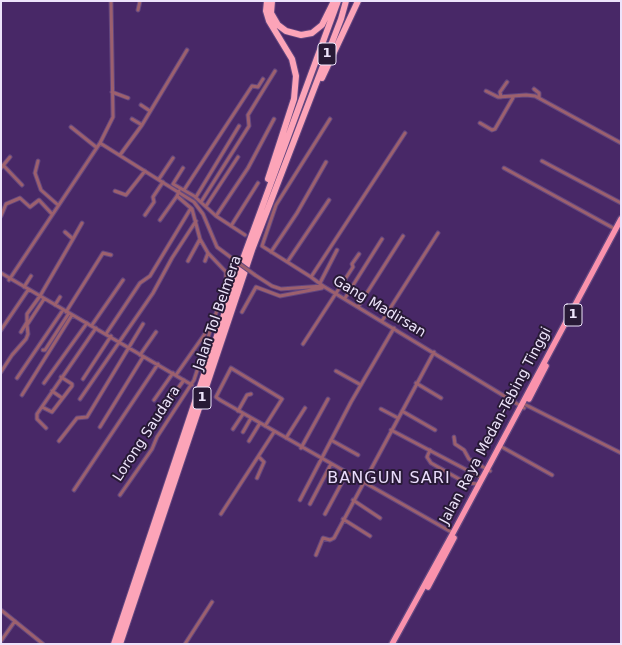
<!DOCTYPE html>
<html>
<head>
<meta charset="utf-8">
<style>
	body { margin:0 }
	#map { position:relative; width:622px; height:645px; overflow:hidden; background:#482867; font-family:"DejaVu Sans",sans-serif }
	canvas { display:block }
	.frame { position:absolute; inset:0; border:2px solid #ede4fb; pointer-events:none }
</style>
</head>
<body>
<div id="map">
<canvas width="622" height="645"></canvas>
<div class="frame"></div>
</div>
<script>
const context = document.querySelector('canvas').getContext('2d');
context.lineJoin = 'round';
const poly = rows => new Path2D(rows.map(r => 'M' + r).join(''));
function strokePath(path, color, width, dash) { context.strokeStyle = color; context.lineWidth = width; context.lineCap = dash ? 'butt' : 'round'; context.setLineDash(dash || []); context.stroke(path); }
function drawText(font, color, halo, rows, align = 'center') {
  context.font = font + ' "DejaVu Sans",sans-serif'; context.lineWidth = 4; context.setLineDash([]); context.textBaseline = 'middle'; context.strokeStyle = halo; context.fillStyle = color; for (const [text, x, y, turn = 0] of rows) {
    context.save(); context.translate(x, y); context.rotate((+turn || 0) * Math.PI / 180); context.textAlign = isNaN(turn) ? turn : align; if (halo) context.strokeText(text, 0, 0); context.fillText(text, 0, 0); context.restore();
  }
}
const minor = poly([
	[138,10,140,1],
	[534,89,539,93,539,98],
	[486,91,498,97,526,95,535,96,621,143],
	[112,92,128,98],
	[501,97,500,92,507,82],
	[141,105,150,111],
	[132,119,142,125],
	[480,123,492,130,495,129,514,96],
	[71,127,96,147],
	[100,143,194,202,203,214,217,247,233,259],
	[120,155,142,125,187,50],
	[38,161,35,173,41,190,58,205],
	[542,161,621,203],
	[3,165,22,185],
	[1,168,10,157],
	[183,168,173,184,194,196,216,216,245,235],
	[504,168,615,229],
	[159,179,173,158],
	[184,190,252,86,258,87,263,79],
	[115,191,126,195,145,171],
	[196,197,239,126],
	[201,202,249,126,248,115,275,71],
	[206,206,238,157],
	[145,215,154,202,153,197,163,182],
	[1,216,6,204,20,198,30,207,39,200,52,214],
	[216,216,248,168,274,119],
	[160,220,177,196],
	[231,226,258,183],
	[73,239,82,223],
	[271,252,297,213,326,162],
	[188,261,200,239],
	[205,261,208,253],
	[288,261,329,200],
	[1,273,192,385],
	[255,275,272,286,281,289,323,286,524,408],
	[311,277,405,133],
	[9,280,100,143,113,117,111,1],
	[320,283,337,250],
	[24,287,31,276],
	[345,298,382,239],
	[55,305,60,297],
	[358,307,403,236],
	[66,312,103,253,111,255],
	[242,312,256,287,280,296,322,288,323,286,311,277,262,246,276,205,330,119],
	[382,321,438,233],
	[92,325,123,280],
	[1,330,28,290],
	[21,332,27,322,27,314,40,296,73,239,65,232],
	[106,334,140,283,150,276,191,208],
	[303,344,353,267,352,264,359,254],
	[43,350,45,350,69,313],
	[140,355,156,332],
	[336,371,361,385],
	[1,372,12,355,26,339,28,334,27,325,44,299],
	[176,375,209,328],
	[17,378,63,310],
	[83,379,111,336],
	[44,383,87,323],
	[416,383,441,398],
	[52,391,62,398],
	[22,395,72,315],
	[80,399,153,293,172,258,196,221],
	[154,400,173,373],
	[526,405,621,453],
	[42,407,52,412,72,386,72,384,61,377],
	[381,409,398,418],
	[238,411,247,395,251,394],
	[402,411,435,430],
	[157,417,184,380],
	[265,426,282,399,231,368,216,397,220,400,453,533],
	[100,427,143,357],
	[46,428,37,419,37,414,96,328],
	[233,429,243,414],
	[391,430,482,478],
	[243,432,251,418],
	[454,437,455,444,464,450,469,459,490,471],
	[286,438,305,408],
	[331,440,358,455],
	[59,441,77,418,87,417,143,324],
	[249,441,260,423],
	[502,447,552,475],
	[301,448,328,399],
	[430,450,427,457,431,463,466,483,479,484],
	[257,478,264,462,259,457],
	[74,490,158,364],
	[120,495,152,449,157,437,194,380,226,283,226,272,208,253,200,239,192,209,177,196,179,191],
	[300,500,351,402,394,328],
	[353,500,380,518],
	[310,504,331,464],
	[221,514,274,432],
	[325,514,347,473],
	[343,519,370,536],
	[316,555,323,538,330,540,334,538,434,352],
	[1,610,43,644],
	[1,641,15,621],
	[185,644,212,602]
]);
const trunk = poly([
	[529,399,546,366],
	[428,587,454,538],
	[392,644,453,533,621,219]
]);
const motorway = poly([
	[267,1,266,11,269,21,292,59,296,76,294,99,268,179],
	[272,1,271,13,278,25,286,31,301,35,312,33,322,25,334,1],
	[322,78,358,1],
	[114,644,240,267,338,1],
	[120,644,252,250,341,19,346,1]
]);
strokePath(minor, '#62467f', 5);
strokePath(trunk, '#62467f', 8);
strokePath(motorway, '#62467f', 8);
strokePath(minor, '#9c606e', 3);
strokePath(trunk, '#fa92ac', 5.5);
strokePath(motorway, '#fca4b8', 6);
const minorBridge = poly([
	[233,259,255,275]
]);
strokePath(minorBridge, '#62467f', 5, []);
strokePath(minorBridge, '#9c606e', 3);
for (const [x, y, w] of [
	[327,54,18],
	[573,315,18],
	[202,398,18]
]) { const box = new Path2D(); box.roundRect(x - w / 2, y - 11, w, 22, 3); context.fillStyle = '#281a36'; context.fill(box); strokePath(box, '#ede4fb', 1); }
drawText('bold 13px', '#ede4fb', null, [
	["1",327,54],
	["1",573,315],
	["1",202,398]
]);
drawText('14px', '#ede4fb', '#281a36', [
	["Gang Madirsan",379,307,31],
	["Jalan Tol Belmera",218,313,-71],
	["Jalan Raya Medan-Tebing Tinggi",496,426,-62],
	["Lorong Saudara",147,434,-57]
]);
context.letterSpacing = '1px';
drawText('16px', '#e9dcfb', '#281a36', [
	["BANGUN SARI",389,479]
]);
context.letterSpacing = '0px';
</script>
</body>
</html>
